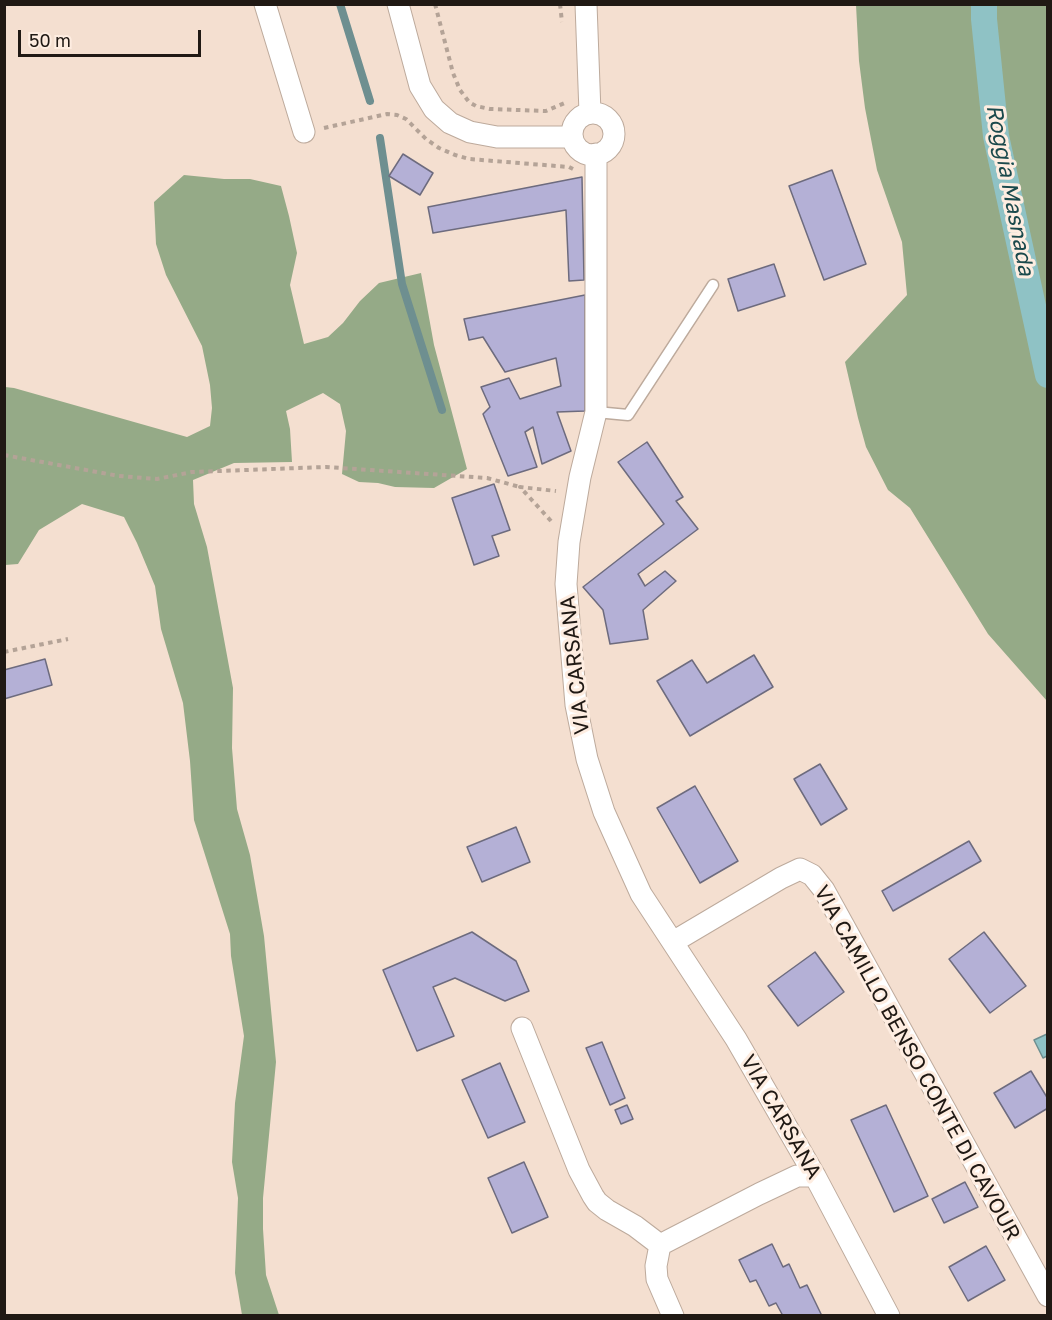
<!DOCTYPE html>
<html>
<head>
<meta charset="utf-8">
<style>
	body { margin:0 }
	#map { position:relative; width:1052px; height:1320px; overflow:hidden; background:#f4dfd0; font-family:"Golos Text",sans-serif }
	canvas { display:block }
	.frame { position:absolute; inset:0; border:6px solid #201914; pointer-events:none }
	.scale { position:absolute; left:18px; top:30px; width:183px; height:27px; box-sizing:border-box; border:3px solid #201914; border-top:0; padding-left:8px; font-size:18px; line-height:21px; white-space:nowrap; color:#201914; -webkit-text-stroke:4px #feede1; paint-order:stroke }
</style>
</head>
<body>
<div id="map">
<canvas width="1052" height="1320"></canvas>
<div class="frame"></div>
<div class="scale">50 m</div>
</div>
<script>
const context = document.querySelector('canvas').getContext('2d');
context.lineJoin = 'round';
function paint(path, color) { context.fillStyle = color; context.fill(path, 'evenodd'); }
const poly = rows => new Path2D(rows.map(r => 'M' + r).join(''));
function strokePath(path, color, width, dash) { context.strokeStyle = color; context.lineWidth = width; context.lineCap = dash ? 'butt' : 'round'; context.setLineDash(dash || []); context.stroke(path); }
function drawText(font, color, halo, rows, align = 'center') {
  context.font = font + ' "Golos Text",sans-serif'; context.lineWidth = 6; context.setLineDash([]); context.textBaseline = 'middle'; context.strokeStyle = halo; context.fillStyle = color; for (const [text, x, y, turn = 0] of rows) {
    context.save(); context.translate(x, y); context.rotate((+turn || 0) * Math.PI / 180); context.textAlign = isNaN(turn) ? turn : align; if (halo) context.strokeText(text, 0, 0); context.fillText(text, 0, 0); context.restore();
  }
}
paint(poly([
	[856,5,1047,5,1047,701,988,634,910,508,888,490,866,447,858,418,845,362,907,295,902,242,877,170,865,108,859,61],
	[184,175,224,179,250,179,281,186,289,216,297,253,290,285,304,344,328,337,343,323,360,301,379,283,421,273,434,345,467,469,434,488,395,487,378,483,359,482,342,474,346,431,340,404,323,393,286,411,290,429,292,462,234,463,193,480,194,504,207,547,233,688,232,748,237,809,250,855,264,936,276,1062,263,1198,263,1229,266,1275,279,1315,242,1315,235,1273,238,1198,232,1162,235,1103,244,1036,231,956,230,934,194,820,190,761,183,703,161,629,155,586,137,543,124,517,82,504,39,530,18,564,5,565,5,387,14,388,187,437,210,426,212,408,210,385,202,346,166,275,156,244,154,202]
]), '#95aa87');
const water = poly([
	[1047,1034,1047,1056,1043,1058,1034,1040,1047,1034]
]);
paint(water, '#8fc2c5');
strokePath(water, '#6e8f90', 1.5);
strokePath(poly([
	[340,4,370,101],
	[380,138,402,284,442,410]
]), '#6e8f90', 8);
strokePath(poly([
	[984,4,984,19,996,136,1048,375]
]), '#8fc2c5', 26);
const building = poly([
	[403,154,433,173,420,195,389,176,403,154],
	[832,170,866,264,824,280,789,186,832,170],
	[582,177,584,280,569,281,566,210,433,233,428,207,582,177],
	[774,264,785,296,738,311,728,279,774,264],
	[585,295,585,411,557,412,571,451,542,464,533,427,525,432,537,467,508,476,483,414,490,407,481,387,509,378,520,399,561,386,556,358,505,372,483,337,469,340,464,319,585,295],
	[647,442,683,497,676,501,698,529,638,574,645,586,665,571,676,581,643,610,648,639,610,644,603,610,583,587,664,524,618,462,647,442],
	[494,484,510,530,492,536,499,556,474,565,452,498,494,484],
	[754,655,773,687,690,736,657,681,692,660,707,683,754,655],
	[45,659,52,685,4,699,4,670,45,659],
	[820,764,847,809,821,825,794,779,820,764],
	[695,786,738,861,700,883,657,808,695,786],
	[516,827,530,862,482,882,467,847,516,827],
	[969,841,981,861,893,911,882,891,969,841],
	[472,932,516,961,529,991,505,1001,455,978,433,987,454,1036,417,1051,383,970,472,932],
	[984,932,1026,986,990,1013,949,959,984,932],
	[815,952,844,992,798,1026,768,986,815,952],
	[602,1042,625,1098,610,1105,586,1048,602,1042],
	[500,1063,525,1122,488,1138,462,1080,500,1063],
	[1031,1071,1048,1099,1048,1108,1015,1128,994,1093,1031,1071],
	[627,1105,633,1119,621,1124,615,1110,627,1105],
	[886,1105,928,1196,894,1212,851,1120,886,1105],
	[524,1162,548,1217,512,1233,488,1178,524,1162],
	[965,1182,978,1207,944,1223,932,1199,965,1182],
	[772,1244,783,1267,789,1264,800,1288,807,1285,822,1316,783,1316,776,1303,769,1306,756,1280,750,1282,739,1260,772,1244],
	[986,1246,1005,1280,968,1301,949,1267,986,1246]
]);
paint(building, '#b4b0d6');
strokePath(building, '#6d6b7e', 1.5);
const service = poly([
	[596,412,628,415,713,285]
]);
const minor = poly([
	[265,4,304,132],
	[398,4,420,86,434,109,450,123,470,132,497,137,572,137],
	[586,4,590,113],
	'572 134a21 21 0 1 1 42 0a21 21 0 1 1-42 0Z',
	[596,154,596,412,580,477,569,542,566,584,576,705,587,759,604,812,641,894,736,1039,815,1176,889,1316],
	[673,942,781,878,800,869,812,875,824,890,1048,1296],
	[522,1028,579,1170,593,1196,597,1202,607,1210,635,1226,660,1245,759,1194,797,1176,815,1176],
	[660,1245,656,1266,657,1279,673,1316]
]);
strokePath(service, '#bdaa9c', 13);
strokePath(minor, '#bdaa9c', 23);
strokePath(poly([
	[435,4,453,73,460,90,469,102,476,106,490,109,546,111,567,102,567,101],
	[560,4,562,22],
	[324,128,387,114,397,115,406,119,426,139,439,148,455,155,469,159,569,167,573,169],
	[4,455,119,476,157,479,192,472,326,467,487,478,520,487],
	[551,521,520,487,556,491],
	[4,652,68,639]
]), '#b4a397', 4, [4.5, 4.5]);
strokePath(service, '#fff', 10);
strokePath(minor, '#fff', 21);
drawText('21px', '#201914', '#feede1', [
	["VIA CARSANA",575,665,-96],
	["VIA CAMILLO BENSO CONTE DI CAVOUR",917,1063,61],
	["VIA CARSANA",781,1117,60]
]);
drawText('italic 22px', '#1a494c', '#feede1', [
	["Roggia Masnada",1010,190,79]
]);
</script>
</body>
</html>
